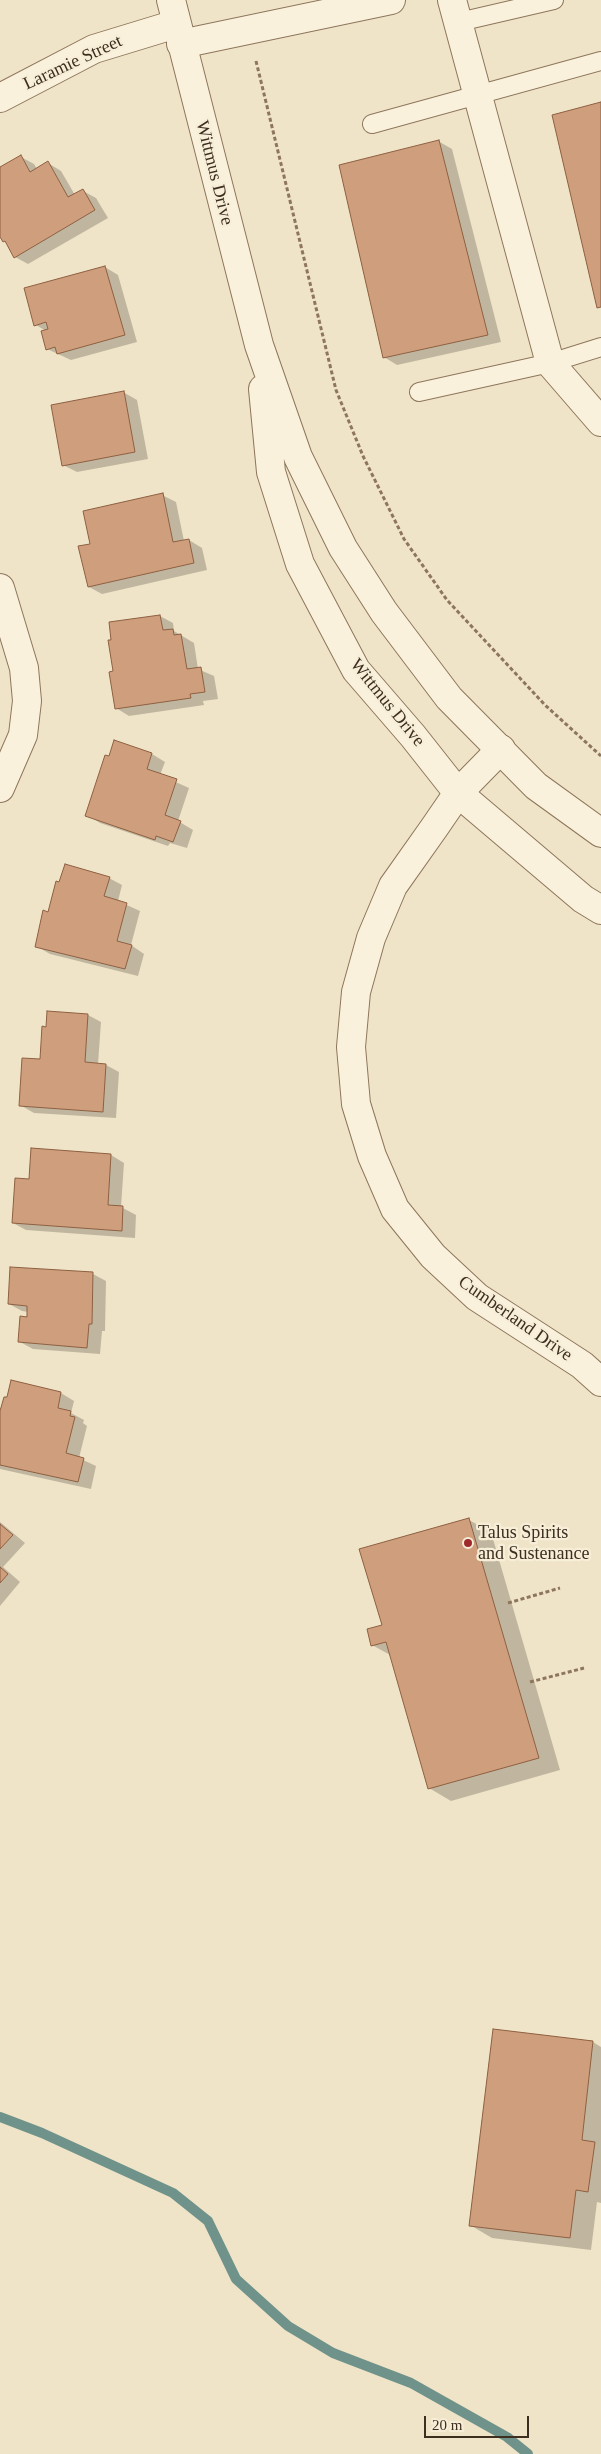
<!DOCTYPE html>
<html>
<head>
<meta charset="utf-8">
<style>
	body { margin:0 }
	#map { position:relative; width:601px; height:2454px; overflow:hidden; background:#f0e4c8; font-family:"Times New Roman",serif }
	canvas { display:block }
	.scale { position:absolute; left:424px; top:2416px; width:105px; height:22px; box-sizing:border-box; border:2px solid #3d2e20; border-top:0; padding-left:6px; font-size:15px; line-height:18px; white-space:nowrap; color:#3d2e20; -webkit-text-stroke:4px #f7eed8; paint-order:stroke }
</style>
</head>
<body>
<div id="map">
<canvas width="601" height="2454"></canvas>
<div class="scale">20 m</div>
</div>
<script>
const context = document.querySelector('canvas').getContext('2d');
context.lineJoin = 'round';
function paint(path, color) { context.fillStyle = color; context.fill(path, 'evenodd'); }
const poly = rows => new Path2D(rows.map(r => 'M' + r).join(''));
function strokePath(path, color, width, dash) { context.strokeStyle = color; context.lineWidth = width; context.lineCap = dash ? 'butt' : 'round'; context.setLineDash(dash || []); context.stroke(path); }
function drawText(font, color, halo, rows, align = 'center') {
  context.font = font + ' "Times New Roman",serif'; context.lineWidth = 4.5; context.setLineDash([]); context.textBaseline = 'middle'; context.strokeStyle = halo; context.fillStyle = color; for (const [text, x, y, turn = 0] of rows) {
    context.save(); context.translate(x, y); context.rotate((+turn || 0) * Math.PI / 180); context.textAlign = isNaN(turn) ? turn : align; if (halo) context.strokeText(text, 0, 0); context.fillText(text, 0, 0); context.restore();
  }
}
paint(poly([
	[438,141,452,149,501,342,397,365,384,357],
	[21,157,34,164,37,169,48,163,61,171,75,195,83,191,96,198,108,218,28,264,15,257,0,233,0,168],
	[105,267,118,275,137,342,71,360,47,349,46,331,36,325],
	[123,392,137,400,148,459,77,472,63,465],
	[162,495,176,502,184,541,189,540,202,548,207,570,102,594,89,587,92,545],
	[160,616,173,623,174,631,194,643,198,669,214,676,218,699,203,701,204,705,129,716,116,708,114,672],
	[152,754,165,762,160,775,189,788,178,821,193,830,187,848,170,843,168,846,100,823,87,815],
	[109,878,122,885,118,901,140,911,131,945,144,954,138,976,50,954,36,946,49,913],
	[88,1015,101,1022,98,1064,106,1065,119,1072,116,1118,34,1113,20,1105,41,1061,47,1028],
	[111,1155,124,1163,121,1207,136,1215,135,1238,26,1230,13,1223,30,1181],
	[93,1274,106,1281,105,1331,102,1331,100,1354,33,1349,20,1342,28,1312,22,1311,9,1304],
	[61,1393,74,1401,71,1413,84,1420,83,1423,87,1426,79,1458,96,1466,91,1489,0,1469,0,1417],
	[469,1520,491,1532,560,1770,451,1801,429,1788,392,1656,372,1645,383,1626],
	[0,1522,25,1543,3,1567,20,1582,0,1606],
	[593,2042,601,2047,601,2203,597,2202,591,2250,492,2238,470,2225]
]), '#0003');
strokePath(poly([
	[0,2117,42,2133,173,2193,208,2221,236,2279,288,2326,333,2353,411,2383,507,2437,528,2454]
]), '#6f938a', 10);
const building = poly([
	[601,102,601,307,597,308,552,115,601,102],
	[439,140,488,335,383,358,339,165,439,140],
	[21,155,30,172,48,161,68,197,83,189,95,210,14,258,5,241,3,242,0,237,0,167,21,155],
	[105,266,125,335,57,354,55,347,46,350,41,331,48,329,46,322,34,326,24,288,105,266],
	[124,391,135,452,62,466,51,405,124,391],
	[163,493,173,542,189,539,194,563,88,587,78,546,90,544,83,511,163,493],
	[160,615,163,630,173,629,174,635,181,634,187,669,201,667,205,692,190,694,191,698,115,709,109,672,113,671,108,640,111,640,109,622,160,615],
	[114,740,152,753,147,769,177,779,165,815,181,821,173,842,156,836,155,840,85,816,105,755,109,756,114,740],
	[65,864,110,877,104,896,127,903,117,941,132,945,125,969,35,947,43,910,48,912,56,881,59,882,65,864],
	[47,1011,88,1014,85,1062,106,1064,103,1112,19,1106,22,1058,40,1059,42,1026,46,1027,47,1011],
	[31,1148,111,1154,108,1205,123,1206,122,1231,12,1223,15,1178,29,1179,31,1148],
	[10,1267,93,1272,92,1324,89,1324,87,1348,18,1342,20,1316,27,1317,27,1306,8,1304,10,1267],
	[11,1380,61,1392,58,1408,71,1411,70,1416,75,1417,66,1453,84,1458,78,1482,0,1465,0,1411,4,1397,7,1397,11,1380],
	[469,1518,539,1758,428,1789,386,1642,371,1646,367,1629,382,1625,359,1549,469,1518],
	[0,1524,13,1535,0,1549,0,1524],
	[0,1567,8,1574,0,1583,0,1567],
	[493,2029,593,2041,582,2140,595,2142,588,2192,576,2190,570,2238,469,2226,493,2029]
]);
paint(building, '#cf9f7d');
strokePath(building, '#8d5f41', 1);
const service = poly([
	[459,22,554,0],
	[372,124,601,61],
	[419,392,550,363,601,347]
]);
const minor = poly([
	[452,0,550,363,601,422],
	[181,44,391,0],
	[0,98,94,49,176,24],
	[0,588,24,668,27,701,23,735,0,788],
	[501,749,458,793,434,828,393,886,371,938,356,992,351,1047,356,1104,372,1156,395,1209,433,1256,477,1297,582,1365,601,1382]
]);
const tertiary = poly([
	[171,0,259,345,298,457,343,548,384,612,449,698,536,786,601,833],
	[263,389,271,472,300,564,356,670,413,736,458,793,583,899,601,910]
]);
strokePath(service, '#8d765c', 20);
strokePath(minor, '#8d765c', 30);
strokePath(tertiary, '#8d765c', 30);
strokePath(poly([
	[256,61,336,390,363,456,404,539,447,600,545,705,601,756],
	[508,1603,560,1588],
	[530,1682,584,1668]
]), '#8d765c', 3, [4, 2.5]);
strokePath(service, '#faf1dc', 18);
strokePath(minor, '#faf1dc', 28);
strokePath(tertiary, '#faf1dc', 28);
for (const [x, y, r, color] of [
	[468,1543,5,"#9e2a2b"]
]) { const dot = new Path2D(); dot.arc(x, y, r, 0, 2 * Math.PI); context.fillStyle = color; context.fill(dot); strokePath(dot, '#f7eed8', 2); }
drawText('18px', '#3d2e20', '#f7eed8', [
	["Laramie Street",73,63,-25],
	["Wittmus Drive",214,173,76],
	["Wittmus Drive",387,703,51],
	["Cumberland Drive",515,1319,35]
]);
drawText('18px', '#3d2e20', '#f7eed8', [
	["Talus Spirits",478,1533],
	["and Sustenance",478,1554]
], 'left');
</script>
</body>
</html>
